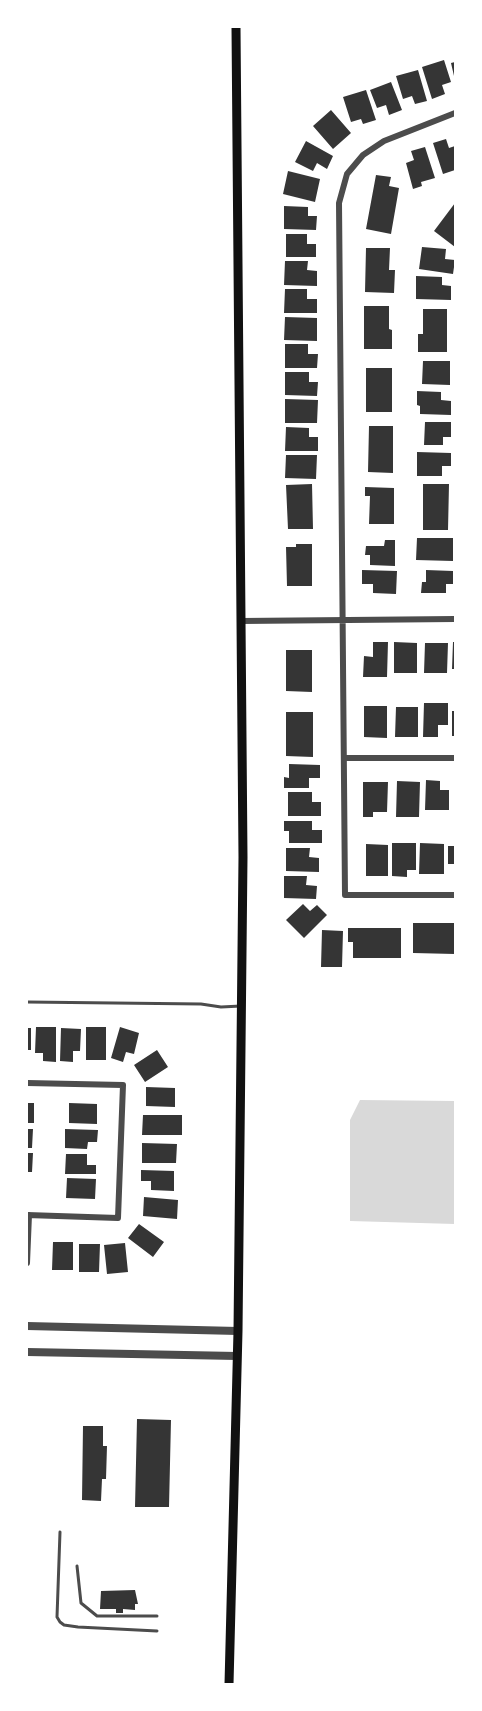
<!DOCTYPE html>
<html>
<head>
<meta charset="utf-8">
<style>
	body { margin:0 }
	#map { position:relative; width:482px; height:1711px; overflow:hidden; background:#fff; font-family:Figtree,sans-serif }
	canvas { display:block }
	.frame { position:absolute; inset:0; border:28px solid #fff; pointer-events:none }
</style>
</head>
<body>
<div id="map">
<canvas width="482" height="1711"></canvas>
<div class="frame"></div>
</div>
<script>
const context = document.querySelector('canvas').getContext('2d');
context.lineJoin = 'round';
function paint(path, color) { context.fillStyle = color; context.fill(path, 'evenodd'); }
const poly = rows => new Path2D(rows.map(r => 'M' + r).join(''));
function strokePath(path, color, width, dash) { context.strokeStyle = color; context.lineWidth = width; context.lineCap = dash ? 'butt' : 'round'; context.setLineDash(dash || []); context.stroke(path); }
paint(poly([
	[360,1100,455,1101,455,1224,350,1221,350,1120]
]), '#d9d9d9');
paint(poly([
	[444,60,451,82,442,85,445,94,432,99,422,67],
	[455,62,455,76,454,76,451,63],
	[418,70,427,101,415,104,412,96,403,99,396,76],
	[391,82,402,110,389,115,386,105,377,108,370,90],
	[366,90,376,120,363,124,361,119,351,122,343,97],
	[331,110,351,133,333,149,313,126],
	[446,139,449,148,455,146,455,170,443,174,433,143],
	[306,141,333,156,327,169,317,163,313,171,295,162],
	[425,147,435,178,421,182,422,186,413,189,406,163,414,160,411,151],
	[288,171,320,179,315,202,283,194],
	[376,175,391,177,389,186,399,188,391,234,366,229],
	[455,203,455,247,434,231],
	[284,206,308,207,308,216,317,216,316,230,284,229],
	[286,234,307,234,307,244,316,244,316,257,286,257],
	[422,247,446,249,445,259,455,260,453,274,419,269],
	[366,248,390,248,389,270,395,270,394,293,365,292],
	[285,261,308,261,307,270,317,271,317,286,284,285],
	[416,276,442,277,442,285,451,286,451,300,416,299],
	[285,289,307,289,307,299,317,299,317,313,284,313],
	[364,306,389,306,389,329,392,330,392,349,364,349],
	[423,309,447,309,447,352,418,352,418,334,423,334],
	[285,317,317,318,317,341,284,340],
	[285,344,308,344,308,354,318,354,317,368,285,368],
	[423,361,450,361,450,385,422,384],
	[366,368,392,368,392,412,366,412],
	[285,372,309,372,309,382,318,382,317,396,285,395],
	[417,391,441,392,441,400,451,401,451,415,420,414,420,406,417,405],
	[285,399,318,400,317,423,285,423],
	[425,422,451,422,451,437,443,437,443,445,424,445],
	[369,426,393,426,393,473,368,472],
	[286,427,309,428,309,437,318,437,318,451,285,451],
	[417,452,451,453,451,466,442,466,442,476,417,476],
	[286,455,317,455,316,479,285,478],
	[312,484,313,529,288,529,286,485],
	[423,484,449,484,448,530,423,530],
	[365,487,394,488,394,524,369,524,370,496,365,496],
	[417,538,453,538,453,561,416,560],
	[385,540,395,540,395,566,370,565,370,555,365,555,366,546,384,546],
	[296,544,312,544,312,586,287,586,286,547,296,547],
	[362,570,397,571,396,594,373,593,373,584,362,584],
	[426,570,453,571,453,584,446,584,446,593,421,593,422,582,426,582],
	[373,642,388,642,387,677,363,677,364,656,373,657],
	[394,642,417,643,417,673,394,673],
	[453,642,455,642,455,669,452,669],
	[425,643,448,643,447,673,424,673],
	[286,650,312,650,312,692,286,691],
	[424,703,448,703,448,725,438,725,438,737,423,737],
	[364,706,387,706,387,738,364,737],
	[396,707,418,707,418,737,395,737],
	[452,711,455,711,455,736,452,736],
	[286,712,313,712,313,757,286,756],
	[289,764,320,765,320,778,309,778,309,788,284,788,284,777,289,778],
	[426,780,440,781,440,790,449,790,449,810,425,810],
	[397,781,420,782,419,817,396,817],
	[363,782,388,782,387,812,373,812,373,817,363,817],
	[288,792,312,792,312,802,321,802,321,816,288,816],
	[284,821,312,821,312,830,322,830,322,843,289,843,289,831,284,831],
	[392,843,416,843,416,870,407,870,407,877,392,876],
	[420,843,444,844,444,874,419,874],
	[366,844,388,845,388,876,366,876],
	[448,846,455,846,455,864,448,864],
	[286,848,310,848,309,857,319,858,319,872,286,871],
	[284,876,307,876,306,885,317,886,316,899,284,898],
	[303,904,310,911,317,905,327,915,304,938,286,920],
	[413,923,455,923,455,954,413,953],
	[348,928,401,928,401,958,353,958,353,942,348,942],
	[322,930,343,931,342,967,321,967],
	[36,1027,56,1027,56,1062,43,1061,43,1053,35,1053],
	[86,1027,106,1027,106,1060,86,1060],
	[120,1027,139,1033,134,1054,126,1052,123,1062,111,1058],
	[27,1028,31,1028,31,1050,27,1050],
	[61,1028,81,1029,80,1051,73,1051,73,1062,60,1061],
	[157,1050,168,1067,145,1082,134,1065],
	[146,1087,175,1088,175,1107,146,1106],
	[27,1103,34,1103,34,1123,27,1123],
	[69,1103,97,1104,97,1124,69,1123],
	[143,1115,182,1115,182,1135,142,1135],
	[27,1129,33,1129,32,1148,27,1148],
	[65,1129,98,1130,97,1142,88,1142,87,1149,65,1148],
	[142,1143,177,1144,176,1163,142,1163],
	[27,1153,33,1153,32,1172,27,1172],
	[66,1154,87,1154,87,1165,96,1165,96,1174,65,1174],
	[141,1170,174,1171,174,1191,151,1190,151,1181,141,1181],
	[67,1178,96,1179,95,1199,66,1198],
	[144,1197,178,1200,177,1219,143,1216],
	[139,1224,164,1242,153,1257,128,1238],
	[53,1242,73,1242,73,1270,52,1270],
	[125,1243,128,1272,107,1274,104,1245],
	[79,1244,100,1244,99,1272,79,1272],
	[137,1419,171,1420,169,1507,135,1507],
	[83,1426,103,1426,103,1446,107,1446,106,1479,102,1479,101,1501,82,1500],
	[135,1590,138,1604,135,1604,135,1610,123,1609,123,1613,116,1613,116,1609,100,1609,101,1591]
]), '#353535');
strokePath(poly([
	[27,1002,201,1004,221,1007,241,1006],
	[60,1532,57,1617,60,1622,64,1625,78,1627,157,1631],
	[77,1566,81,1603,97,1616,157,1616]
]), '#4c4c4c', 3);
strokePath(poly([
	[455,113,384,141,363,155,347,174,339,203,345,895,455,895],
	[241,621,455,619],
	[344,758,455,758],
	[27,1083,123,1085,118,1218,27,1215],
	[27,1263,29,1215]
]), '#4c4c4c', 6);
strokePath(poly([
	[27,1326,238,1331],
	[27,1352,237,1356]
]), '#4c4c4c', 8);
strokePath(poly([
	[229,1684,238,1331,243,857,236,27]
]), '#111', 9);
</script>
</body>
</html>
